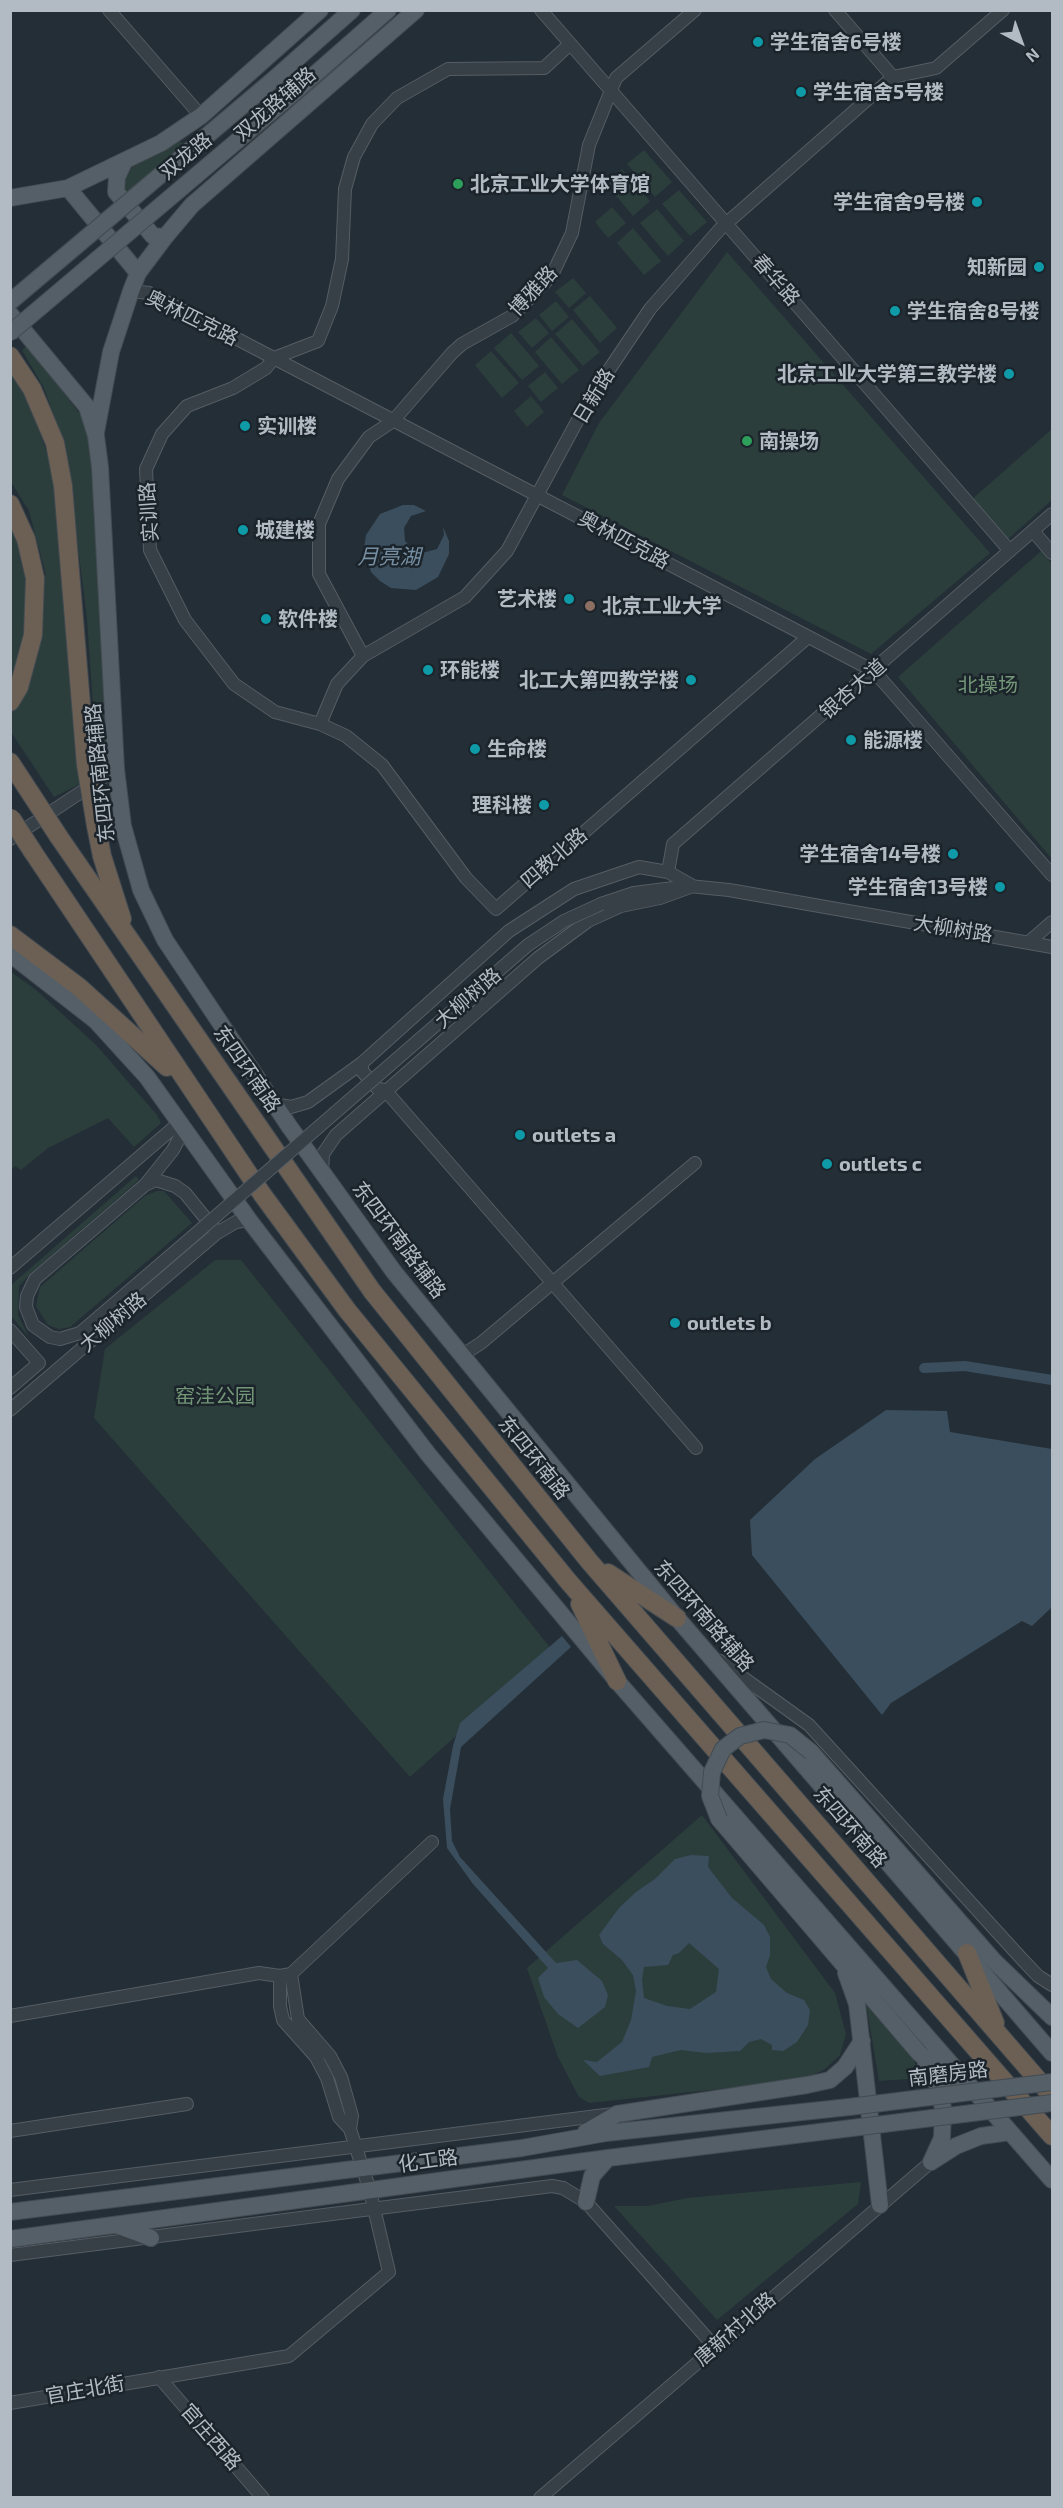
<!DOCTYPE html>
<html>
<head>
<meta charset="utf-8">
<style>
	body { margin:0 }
	#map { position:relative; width:1063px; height:2508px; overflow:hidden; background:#242e36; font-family:"Exo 2",sans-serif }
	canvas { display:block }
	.frame { position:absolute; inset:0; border:12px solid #b2bac3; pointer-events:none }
	.north { position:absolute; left:991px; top:12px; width:60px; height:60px; -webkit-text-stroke:4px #1c242b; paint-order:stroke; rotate:139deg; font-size:16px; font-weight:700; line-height:24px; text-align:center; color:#b2bac3 }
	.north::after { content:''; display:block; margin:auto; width:21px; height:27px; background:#b2bac3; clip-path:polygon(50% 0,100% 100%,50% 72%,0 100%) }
</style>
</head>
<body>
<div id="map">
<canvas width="1063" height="2508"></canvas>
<div class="frame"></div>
<div class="north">N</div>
</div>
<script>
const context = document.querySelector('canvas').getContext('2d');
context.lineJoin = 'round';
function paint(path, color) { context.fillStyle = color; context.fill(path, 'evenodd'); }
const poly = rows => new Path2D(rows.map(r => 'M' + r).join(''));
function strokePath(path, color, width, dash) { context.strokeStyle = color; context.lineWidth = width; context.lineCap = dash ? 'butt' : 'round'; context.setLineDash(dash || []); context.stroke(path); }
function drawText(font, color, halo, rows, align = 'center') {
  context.font = font + ' "Exo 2","Noto Sans SC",sans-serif'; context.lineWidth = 5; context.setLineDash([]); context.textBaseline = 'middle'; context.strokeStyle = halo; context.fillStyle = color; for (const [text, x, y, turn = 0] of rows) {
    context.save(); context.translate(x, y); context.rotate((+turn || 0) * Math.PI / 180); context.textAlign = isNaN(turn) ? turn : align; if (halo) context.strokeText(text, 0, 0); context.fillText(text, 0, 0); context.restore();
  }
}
paint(poly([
	[179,140,184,145,125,198,119,184,127,170],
	[644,150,672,182,655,197,627,164],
	[622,169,650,201,633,216,605,183],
	[679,190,707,222,690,236,662,204],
	[612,207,626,223,608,238,595,222],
	[657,209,684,241,668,256,640,223],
	[633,228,661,261,644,275,617,243],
	[727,252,990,553,871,654,562,495,599,423],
	[573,278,586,293,569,308,555,292],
	[590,296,617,328,600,343,573,310],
	[556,301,569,317,552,331,539,315],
	[536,318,549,333,532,348,518,332],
	[572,319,600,352,583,366,555,334],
	[511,333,539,366,522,380,494,348],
	[551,337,579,370,562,384,535,352],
	[28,345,82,417,93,445,110,764,98,777,87,619,66,450,44,388,22,350],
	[491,351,519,383,502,398,475,365],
	[11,370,27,395,59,488,82,783,54,797,11,732,10,522,30,580,46,575,29,511,11,482],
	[545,372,558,388,541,402,528,386],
	[531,396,544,412,527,427,514,411],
	[1052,429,1052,500,1007,540,971,500],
	[1041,551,1052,564,1052,859,898,677],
	[11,972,35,989,96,1045,157,1115,161,1123,134,1147,108,1118,48,1148,21,1170,15,1166,11,1170],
	[136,1176,139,1180,30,1274,19,1286,18,1315,29,1337,11,1316,11,1285],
	[157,1191,164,1191,192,1223,70,1327,59,1329,48,1325,36,1306,40,1287,145,1196],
	[215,1260,241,1260,552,1650,410,1777,94,1418,105,1349],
	[702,1815,835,1993,846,2034,840,2055,825,2069,803,2080,589,2103,579,2097,558,2057,527,1968],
	[865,1997,913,2059,922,2078,879,2081],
	[861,2182,858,2204,717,2320,614,2206,648,2206,687,2198]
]), '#2b3e3c');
paint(poly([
	[403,505,414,505,426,511,411,516,404,528,405,541,414,551,426,552,437,549,444,535,443,527,449,541,449,554,438,577,416,590,391,588,380,581,371,572,364,548,366,535,380,514],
	[886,1410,947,1411,950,1432,1052,1449,1052,1607,1032,1626,1022,1621,891,1703,882,1715,752,1555,750,1520,815,1459],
	[562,1636,571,1647,461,1747,450,1809,452,1841,460,1857,556,1963,577,1960,602,1981,608,1995,605,2007,578,2028,558,2014,544,1997,538,1978,548,1968,473,1884,447,1848,443,1799,453,1746,460,1723],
	[691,1855,709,1856,708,1867,732,1898,764,1925,770,1937,770,1955,766,1967,771,1979,787,1993,804,2000,810,2010,808,2025,797,2042,783,2051,772,2050,772,2045,761,2039,749,2042,740,2051,706,2053,681,2050,652,2057,649,2067,600,2076,583,2060,597,2062,622,2042,631,2020,636,1991,633,1975,622,1960,603,1944,599,1935,619,1908,636,1892,655,1879,675,1859],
	[689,1943,719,1969,716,1992,690,2009,667,2006,644,1998,642,1980,644,1967,668,1965,673,1955,679,1953]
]), '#3b4e5d');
strokePath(poly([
	[924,1368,965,1366,1052,1380]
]), '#3b4e5d', 10);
const minor = poly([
	[109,10,201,116],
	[541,10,1010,551],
	[835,10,893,77,936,68,1003,10],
	[570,44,544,68,448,69,397,98,372,124,354,157,345,189,342,259,332,306,318,341,274,358,266,368,233,388,187,406,162,434,146,469,150,550,185,620,234,684,275,712,320,724,346,736,382,765,466,878,496,909,808,637],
	[131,291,149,293,874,671,1052,875],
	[1033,531,1052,553],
	[363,656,319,574,319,524,338,479,369,437,393,421,452,353,462,344,512,316,552,275,572,233,589,145,616,78,695,10],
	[320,724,337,684,363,656,465,597,507,551,588,401,650,309,720,229,893,77],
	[10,839,116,769],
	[668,872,673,844,1052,514],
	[601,904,634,893,689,886,729,890,1052,947],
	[1029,942,1052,922],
	[362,1063,362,1071,378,1089,385,1090,696,1448],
	[274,1104,291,1107,308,1102,362,1063,509,931,574,889,639,867,668,872,693,886],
	[184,1129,173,1150,145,1185,35,1279,27,1296,26,1307,33,1325,50,1337,60,1339,80,1333,192,1237],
	[322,1172,323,1154,336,1135,538,958,588,921,621,906,660,898,693,886],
	[145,1185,156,1180,175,1186,185,1193,215,1230],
	[10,1268,179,1123],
	[10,1330,39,1363,10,1388],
	[461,1356,481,1343,695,1163],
	[10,1410,217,1233,236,1222,249,1220],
	[720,1661,809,1725,1020,1957,1038,1976,1052,1985],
	[291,1974,298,2019,330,2056,341,2077,352,2116,350,2129],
	[10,2016,259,1973,280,1976,291,1974,432,1842],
	[10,2131,187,2104],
	[10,2190,613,2114],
	[10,2255,552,2186,563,2188,586,2202,714,2346],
	[159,2377,263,2498],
	[10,2403,289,2356,389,2272,370,2191,350,2129,339,2117,327,2078,316,2057,283,2020,280,2006,280,1976],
	[540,2498,931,2162]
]);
const major = poly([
	[273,80,352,10],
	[289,97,388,10],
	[124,162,117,177,116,192,153,236,165,237],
	[68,188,138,273],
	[10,198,68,188,161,143,201,116,320,10],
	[10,314,87,407,96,436,100,467,116,769,123,826,141,890,165,940,289,1126,394,1272,677,1618,1052,2053],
	[96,432,111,352,131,291,138,273,165,237,192,205,416,10],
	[10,954,96,1021,147,1077,249,1220,428,1454,617,1681,1052,2180],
	[811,1752,994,1961,1052,2017],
	[719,1819,919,2053,960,2088],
	[846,1973,857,2004,880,2205],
	[926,2064,937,2084,943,2108,942,2138,931,2162],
	[586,2132,617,2114,807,2085,830,2080,845,2067,862,2041],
	[931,2162,956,2146,981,2136,1010,2132],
	[586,2202,592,2176,608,2158],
	[10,2212,522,2148,606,2133,849,2107],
	[119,2226,151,2238],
	[10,2239,608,2158,852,2128]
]);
const highway = poly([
	[10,356,32,389,55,443,63,486,86,765],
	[10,504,26,539,35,578,33,635,19,687,10,702],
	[10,762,31,794],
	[96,826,102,856,122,919],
	[59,837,372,1291,589,1561,1052,2096],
	[33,852,262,1194,347,1310,568,1581,1052,2136],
	[10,935,79,987,167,1067],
	[608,1573,677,1618],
	[580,1604,617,1681],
	[967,1953,995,2023]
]);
strokePath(minor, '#555d64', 14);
strokePath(major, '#434b53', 18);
strokePath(highway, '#424a51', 20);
strokePath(minor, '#373f47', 12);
strokePath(major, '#555f67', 16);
strokePath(highway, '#6c6055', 18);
const minorBridge = poly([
	[192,1237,528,945,564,921,601,904]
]);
const majorBridge = poly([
	[10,302,273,80],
	[10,333,289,97],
	[719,1819,710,1796,712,1772,723,1749,740,1736,764,1730,790,1735,811,1752],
	[849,2107,1052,2082],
	[852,2128,1052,2103]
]);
const highwayBridge = poly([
	[86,765,96,826],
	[31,794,59,837],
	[11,818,33,852]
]);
strokePath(minorBridge, '#555d64', 14, []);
strokePath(majorBridge, '#434b53', 18, []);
strokePath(highwayBridge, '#424a51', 20, []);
strokePath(minorBridge, '#373f47', 12);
strokePath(majorBridge, '#555f67', 16);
strokePath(highwayBridge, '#6c6055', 18);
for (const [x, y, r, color] of [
	[758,42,6,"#0f9aa8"],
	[801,92,6,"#0f9aa8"],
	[458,184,6,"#2e9e5b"],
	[977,202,6,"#0f9aa8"],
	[1039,267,6,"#0f9aa8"],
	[895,311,6,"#0f9aa8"],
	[1009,374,6,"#0f9aa8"],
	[245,426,6,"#0f9aa8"],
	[747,441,6,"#2e9e5b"],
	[243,530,6,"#0f9aa8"],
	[569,599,6,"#0f9aa8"],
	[590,606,6,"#8d6e63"],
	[266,619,6,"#0f9aa8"],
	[428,670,6,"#0f9aa8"],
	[691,680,6,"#0f9aa8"],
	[851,740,6,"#0f9aa8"],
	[475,749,6,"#0f9aa8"],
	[544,805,6,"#0f9aa8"],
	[953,854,6,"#0f9aa8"],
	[1000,887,6,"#0f9aa8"],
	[520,1135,6,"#0f9aa8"],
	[827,1164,6,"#0f9aa8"],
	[675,1323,6,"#0f9aa8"]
]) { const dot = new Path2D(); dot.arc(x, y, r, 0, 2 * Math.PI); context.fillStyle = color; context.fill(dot); strokePath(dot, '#1c242b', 2); }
drawText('bold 20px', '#b2bac3', '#1c242b', [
	["学生宿舍6号楼",770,42],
	["学生宿舍5号楼",813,92],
	["北京工业大学体育馆",470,184],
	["学生宿舍9号楼",965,202,"right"],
	["知新园",1027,267,"right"],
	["学生宿舍8号楼",907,311],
	["北京工业大学第三教学楼",997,374,"right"],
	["实训楼",257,426],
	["南操场",759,441],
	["城建楼",255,530],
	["艺术楼",557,599,"right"],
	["北京工业大学",602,606],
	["软件楼",278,619],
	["环能楼",440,670],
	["北工大第四教学楼",679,680,"right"],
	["能源楼",863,740],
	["生命楼",487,749],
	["理科楼",532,805,"right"],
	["学生宿舍14号楼",941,854,"right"],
	["学生宿舍13号楼",988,887,"right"],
	["outlets a",532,1135],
	["outlets c",839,1164],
	["outlets b",687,1323]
], 'left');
drawText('20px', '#b2bac3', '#1c242b', [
	["双龙路辅路",275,104,-41],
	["双龙路",186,156,-40],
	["春华路",776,280,49],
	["博雅路",533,291,-47],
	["奥林匹克路",192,318,26],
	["日新路",594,396,-59],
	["实训路",149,512,-94],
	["奥林匹克路",624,540,28],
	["银杏大道",853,689,-41],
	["东四环南路辅路",100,773,-96],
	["四教北路",554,858,-41],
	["大柳树路",953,929,9],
	["大柳树路",468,998,-41],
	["东四环南路",247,1069,55],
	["东四环南路辅路",399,1240,53],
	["大柳树路",113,1322,-40],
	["东四环南路",534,1458,51],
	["东四环南路辅路",704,1616,49],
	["东四环南路",850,1827,49],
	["南磨房路",948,2074,-7],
	["化工路",428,2161,-8],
	["唐新村北路",735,2329,-41],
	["官庄北街",85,2390,-10],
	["官庄西路",211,2437,49]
]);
drawText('20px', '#739677', '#1c242b', [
	["北操场",988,685],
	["窑洼公园",215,1396]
]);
drawText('italic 21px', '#768fa3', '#1c242b', [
	["月亮湖",389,557]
]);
</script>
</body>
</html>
